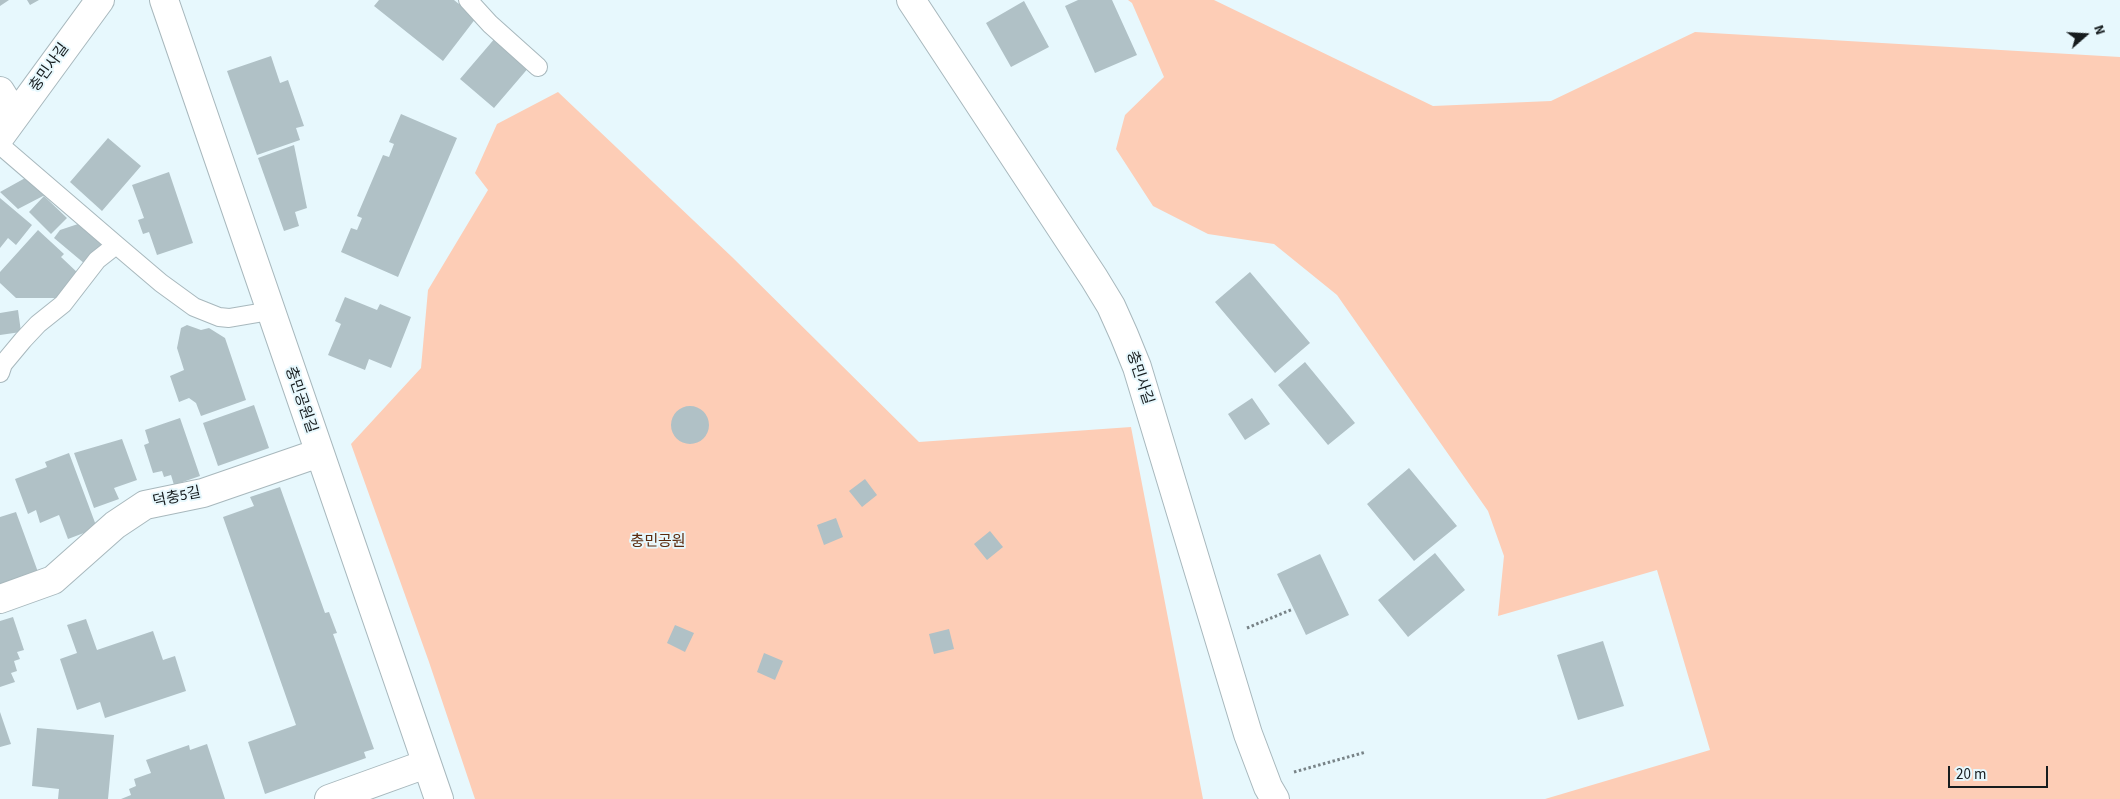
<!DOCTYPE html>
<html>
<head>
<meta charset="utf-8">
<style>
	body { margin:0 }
	#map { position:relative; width:2120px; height:799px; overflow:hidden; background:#e7f8fd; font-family:"Source Sans 3",sans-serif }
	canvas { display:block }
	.north { position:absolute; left:2060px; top:10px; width:50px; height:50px; -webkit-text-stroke:4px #e7f8fd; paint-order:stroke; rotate:71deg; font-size:14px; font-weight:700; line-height:20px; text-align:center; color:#161c1e }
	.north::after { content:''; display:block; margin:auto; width:18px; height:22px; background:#161c1e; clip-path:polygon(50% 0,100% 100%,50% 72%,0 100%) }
	.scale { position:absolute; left:1948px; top:766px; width:100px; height:22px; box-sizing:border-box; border:2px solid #161c1e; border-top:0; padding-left:6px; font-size:15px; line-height:18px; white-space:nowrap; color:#161c1e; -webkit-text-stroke:4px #e7f8fd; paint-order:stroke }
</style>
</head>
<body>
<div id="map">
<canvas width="2120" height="799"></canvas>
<div class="north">N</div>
<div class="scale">20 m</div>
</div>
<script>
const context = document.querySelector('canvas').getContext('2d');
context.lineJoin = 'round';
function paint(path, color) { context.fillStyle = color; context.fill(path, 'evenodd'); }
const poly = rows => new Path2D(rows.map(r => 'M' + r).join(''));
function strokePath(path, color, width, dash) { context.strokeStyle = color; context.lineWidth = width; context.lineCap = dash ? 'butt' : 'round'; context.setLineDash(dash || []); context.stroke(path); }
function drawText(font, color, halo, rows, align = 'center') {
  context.font = font + ' "Source Sans 3","Noto Sans KR",sans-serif'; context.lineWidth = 4; context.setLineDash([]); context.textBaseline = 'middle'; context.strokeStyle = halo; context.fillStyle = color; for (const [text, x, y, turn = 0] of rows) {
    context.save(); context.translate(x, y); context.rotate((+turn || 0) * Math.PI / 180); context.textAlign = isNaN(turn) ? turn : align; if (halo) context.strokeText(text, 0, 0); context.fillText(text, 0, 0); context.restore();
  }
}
paint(poly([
	[1128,0,1214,0,1433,106,1551,101,1695,32,2120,57,2120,799,1545,799,1710,750,1657,570,1498,616,1504,556,1488,511,1337,295,1274,244,1208,234,1153,206,1116,149,1125,115,1164,77,1132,3],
	[558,92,732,257,919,442,1131,427,1203,799,475,799,429,662,351,444,421,368,428,290,488,190,475,173,497,124]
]), '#fdcdb6');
paint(poly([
	[0,0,9,0,0,6],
	[27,0,39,0,30,5],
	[379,0,454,0,476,18,443,61,374,6],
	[1078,0,1112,0,1137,55,1095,73,1065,6],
	[1024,1,1049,47,1011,67,986,23],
	[496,37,530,66,494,108,460,79],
	[271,56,280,83,288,80,304,126,296,128,300,140,257,155,227,71],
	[401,114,457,138,398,277,341,252,351,228,357,230,362,218,357,216,383,155,389,157,394,144,389,142],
	[108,138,141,166,102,211,70,182],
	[294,145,307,208,295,212,299,226,284,231,258,158],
	[169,172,193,243,157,255,149,232,143,234,138,220,144,218,132,185],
	[27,177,45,195,18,209,0,192],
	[44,196,67,218,51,234,29,212],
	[0,198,32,225,16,245,8,238,0,248],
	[81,223,104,243,85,264,54,238,60,230],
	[38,230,64,254,61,257,79,274,57,298,16,298,0,283,0,272],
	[1250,272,1310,343,1275,373,1215,302],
	[345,297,377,310,380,304,411,317,391,368,369,359,365,370,328,355,341,324,335,321],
	[18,310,21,332,0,335,0,313],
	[187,325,201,330,209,328,225,338,246,400,201,416,196,403,189,398,179,402,170,376,184,370,177,348,181,328],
	[1305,362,1355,423,1328,445,1278,385],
	[1252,398,1270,424,1245,440,1228,414],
	[254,405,269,448,218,466,203,423],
	'671 425a19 19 0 1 1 38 0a19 19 0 1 1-38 0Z',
	[180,418,200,476,174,485,171,475,164,477,162,471,153,473,144,445,149,443,145,430],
	[122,439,137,480,114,488,119,499,94,508,74,453],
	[69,453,97,528,68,539,59,515,40,523,36,510,28,514,15,479,47,467,45,462],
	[1409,468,1457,526,1414,561,1367,504],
	[865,479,877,495,862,507,849,491],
	[280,487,325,613,329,612,337,633,333,634,374,749,364,752,366,758,265,794,248,742,296,725,223,517,254,506,250,497],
	[16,512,38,572,0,586,0,517],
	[836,518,843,537,824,545,817,525],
	[990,531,1003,547,987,560,974,544],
	[1435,553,1465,590,1408,637,1378,600],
	[1320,554,1349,615,1306,635,1277,574],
	[13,617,24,650,17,652,20,659,14,661,17,671,11,673,15,682,0,687,0,621],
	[86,619,97,650,153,631,163,660,175,656,186,691,105,718,100,702,77,710,60,659,77,653,67,625],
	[675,625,694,633,685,652,667,643],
	[949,629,954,649,934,654,929,634],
	[1603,641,1624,706,1578,720,1557,655],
	[764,653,783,661,775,680,757,672],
	[0,712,11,744,0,747],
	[37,728,114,735,108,799,58,799,59,789,32,786],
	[207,744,225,799,121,799,131,795,129,789,136,786,134,779,151,773,146,760,189,745,190,750]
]), '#b0c1c6');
const service = poly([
	[468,0,490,24,538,67],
	[0,145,114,243,111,249,97,260,63,304,38,324,23,340,3,364,0,373],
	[114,243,161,283,194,307,219,317,229,318,270,311]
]);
const minor = poly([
	[164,0,439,799],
	[911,0,1094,278,1111,306,1124,335,1137,367,1248,734,1268,787,1275,799],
	[0,91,15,115],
	[0,137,100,0],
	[0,599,53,580,115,525,145,505,203,493,319,453],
	[329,799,426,764]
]);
strokePath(service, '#a8b8bd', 20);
strokePath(minor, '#a8b8bd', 30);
strokePath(poly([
	[1247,628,1293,609],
	[1294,772,1366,752]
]), '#788387', 3, [2.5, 2.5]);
strokePath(service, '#fff', 18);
strokePath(minor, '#fff', 28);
drawText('15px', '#161c1e', '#e7f8fd', [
	["충민사길",50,68,-54],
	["충민사길",1139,378,72],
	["충민공원길",300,400,71],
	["덕충5길",177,498,-12]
]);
drawText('15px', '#5b2a0d', '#e7f8fd', [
	["충민공원",658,543]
]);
</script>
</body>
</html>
